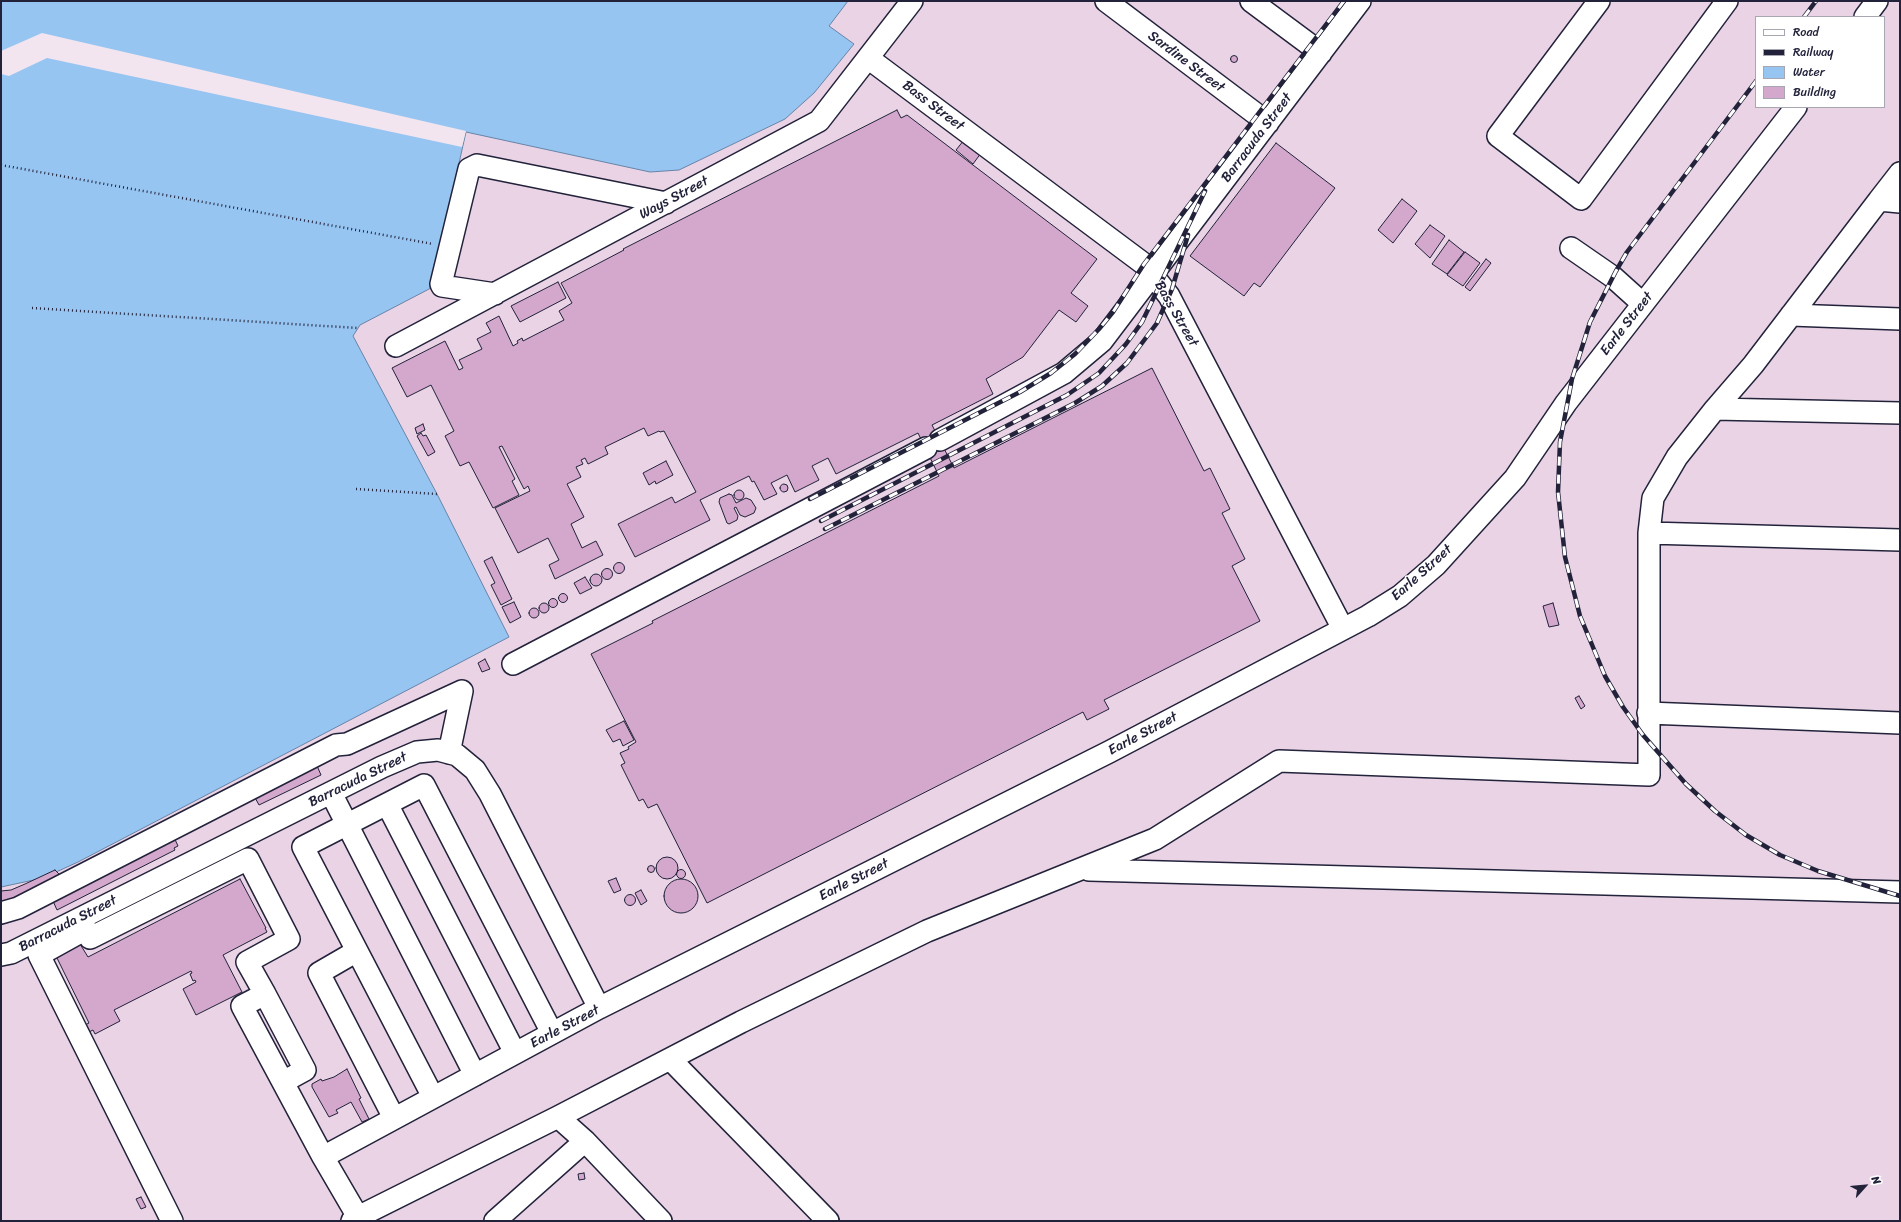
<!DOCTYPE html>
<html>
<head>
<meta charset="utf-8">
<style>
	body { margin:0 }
	#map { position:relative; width:1901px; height:1222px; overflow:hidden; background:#f2e5f0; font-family:Sriracha,sans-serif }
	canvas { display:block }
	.frame { position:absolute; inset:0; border:2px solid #22223b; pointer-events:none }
	.legend { position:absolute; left:1755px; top:16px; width:130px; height:92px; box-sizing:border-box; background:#fff; border:1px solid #a7a7b1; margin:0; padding:5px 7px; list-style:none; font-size:12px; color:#22223b }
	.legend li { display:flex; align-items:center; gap:8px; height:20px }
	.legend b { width:20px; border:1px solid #a7a7b1 }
	.north { position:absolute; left:1845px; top:1166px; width:40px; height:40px; -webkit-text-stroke:3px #fff; paint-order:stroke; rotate:63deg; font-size:11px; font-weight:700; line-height:16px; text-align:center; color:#22223b }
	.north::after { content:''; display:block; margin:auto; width:14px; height:18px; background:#22223b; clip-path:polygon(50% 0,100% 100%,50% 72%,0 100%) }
</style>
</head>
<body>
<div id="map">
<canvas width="1901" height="1222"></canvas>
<div class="frame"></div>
<ul class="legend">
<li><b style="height:5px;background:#fff"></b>Road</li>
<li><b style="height:5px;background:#22223b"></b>Railway</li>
<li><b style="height:11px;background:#97c5f1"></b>Water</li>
<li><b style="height:11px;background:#d3a8cc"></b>Building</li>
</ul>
<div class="north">N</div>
</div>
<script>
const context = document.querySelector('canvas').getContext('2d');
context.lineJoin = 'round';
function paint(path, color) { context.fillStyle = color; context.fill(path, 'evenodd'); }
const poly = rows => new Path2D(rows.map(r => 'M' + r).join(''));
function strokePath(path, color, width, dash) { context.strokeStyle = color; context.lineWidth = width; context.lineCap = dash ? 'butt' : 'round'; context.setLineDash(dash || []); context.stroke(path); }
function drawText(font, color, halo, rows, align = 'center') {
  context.font = font + ' Sriracha,sans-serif'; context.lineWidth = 3; context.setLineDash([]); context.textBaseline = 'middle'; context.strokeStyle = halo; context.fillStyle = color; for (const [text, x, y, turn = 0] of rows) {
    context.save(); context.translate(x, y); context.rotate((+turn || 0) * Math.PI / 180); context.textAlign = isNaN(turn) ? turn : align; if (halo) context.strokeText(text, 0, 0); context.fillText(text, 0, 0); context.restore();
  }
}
paint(poly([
	[1,1,1900,1,1900,1221,1,1221],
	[1756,17,1884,17,1884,107,1756,107]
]), '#e9d3e5');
const water = poly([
	[1,1,848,1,829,26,854,44,814,93,785,119,679,170,650,172,466,132,431,288,360,325,353,336,437,494,509,637,78,862,43,878,1,887,1,1]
]);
paint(water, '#97c5f1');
strokePath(water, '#6884a8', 1);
paint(poly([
	[42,33,466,131,462,147,47,58,9,76,1,74,1,51]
]), '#f2e5f0');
const building = poly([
	'1230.5 59a3.5 3.5 0 1 1 7 0a3.5 3.5 0 1 1-7 0Z',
	[897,110,901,118,907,115,1097,259,1071,293,1088,306,1076,322,1059,310,1023,357,986,379,993,394,932,425,954,468,1152,368,1204,471,1210,468,1230,509,1222,513,1245,559,1232,566,1260,621,1104,700,1109,709,1087,720,1083,712,707,903,657,804,648,808,643,799,639,801,621,765,625,763,620,753,629,749,628,747,636,742,591,654,653,623,652,621,939,476,918,433,836,474,828,458,812,466,819,480,795,492,787,475,771,483,777,494,764,500,754,481,752,482,749,476,700,500,710,520,635,557,618,524,672,497,675,503,696,492,664,431,660,432,659,431,648,436,644,428,605,447,608,454,588,464,585,458,581,460,583,464,576,467,581,477,567,484,584,517,571,524,582,548,596,541,603,555,555,579,549,565,559,560,548,538,518,553,495,508,530,491,528,486,524,489,502,446,499,447,515,479,512,481,519,495,493,508,469,462,460,466,445,436,454,431,431,385,407,397,392,368,445,341,459,370,463,368,459,360,482,349,477,339,491,332,486,323,499,316,513,346,518,343,517,341,522,338,523,341,564,320,559,311,572,303,561,283,624,250,623,249,897,110],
	[964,140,981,153,973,164,956,150,964,140],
	[1276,143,1335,188,1260,287,1254,283,1244,296,1190,256,1276,143],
	[1402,199,1417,211,1393,243,1378,230,1402,199],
	[1430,225,1445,236,1430,258,1415,244,1430,225],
	[1449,240,1464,252,1447,274,1432,264,1449,240],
	[1465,252,1480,263,1463,286,1447,275,1465,252],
	[1486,259,1491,263,1470,291,1465,287,1486,259],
	[558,282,566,298,520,322,511,306,558,282],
	[423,424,425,430,417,434,415,428,423,424],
	[421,433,423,436,426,435,435,452,428,456,417,436,421,433],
	[666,461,673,475,656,484,655,481,649,485,643,473,666,461],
	'780 488a4 4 0 1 1 8 0a4 4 0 1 1-8 0Z',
	'734 495a5 5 0 1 1 10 0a5 5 0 1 1-10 0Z',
	[729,494,732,495,736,503,746,498,751,500,756,508,754,513,745,517,740,515,736,507,734,508,738,516,737,520,729,524,727,523,719,502,720,498,729,494],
	[492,557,512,599,501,605,491,585,495,583,484,561,492,557],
	'613.5 568a5.5 5.5 0 1 1 11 0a5.5 5.5 0 1 1-11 0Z',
	'601.5 574a5.5 5.5 0 1 1 11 0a5.5 5.5 0 1 1-11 0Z',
	'590 580a6 6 0 1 1 12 0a6 6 0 1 1-12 0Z',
	[585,577,592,588,580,594,574,583,585,577],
	'558.5 598a4.5 4.5 0 1 1 9 0a4.5 4.5 0 1 1-9 0Z',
	'548.5 603a4.5 4.5 0 1 1 9 0a4.5 4.5 0 1 1-9 0Z',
	[514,602,521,617,510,623,502,607,514,602],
	[1553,603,1559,625,1549,627,1543,606,1553,603],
	'539 608a5 5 0 1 1 10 0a5 5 0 1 1-10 0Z',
	'529 613a5 5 0 1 1 10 0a5 5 0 1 1-10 0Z',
	[485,659,490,669,482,672,478,663,485,659],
	[1579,696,1585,706,1581,709,1575,698,1579,696],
	[624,721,634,740,623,746,620,739,613,742,606,730,624,721],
	[315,761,321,775,259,805,252,792,315,761],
	[172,833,178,846,174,848,175,850,57,910,53,901,172,833],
	'656 868a11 11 0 1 1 22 0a11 11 0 1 1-22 0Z',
	'647.5 869a3.5 3.5 0 1 1 7 0a3.5 3.5 0 1 1-7 0Z',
	'676.5 874a4.5 4.5 0 1 1 9 0a4.5 4.5 0 1 1-9 0Z',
	[55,870,61,876,1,911,1,891,11,890,25,884,55,870],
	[616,878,621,890,614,893,608,881,616,878],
	[240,879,266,928,265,928,267,932,223,955,242,992,196,1015,183,989,196,982,195,980,193,981,190,974,192,973,191,971,114,1010,120,1021,95,1034,93,1030,89,1032,85,1025,89,1023,56,956,80,944,88,957,240,879],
	'664 896a17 17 0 1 1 34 0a17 17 0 1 1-34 0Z',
	[641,890,647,901,641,905,635,893,641,890],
	'624.5 900a5.5 5.5 0 1 1 11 0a5.5 5.5 0 1 1-11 0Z',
	[347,1069,361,1098,359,1099,369,1119,362,1122,351,1102,336,1110,338,1113,329,1117,312,1087,312,1084,321,1079,322,1081,334,1077,347,1069],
	[584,1173,585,1179,579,1180,578,1174,584,1173],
	[141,1197,146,1207,141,1209,136,1199,141,1197]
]);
paint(building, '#d3a8cc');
strokePath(building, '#22223b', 1);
const minor = poly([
	[1106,1,1268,123],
	[1251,1,1321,53],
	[1599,1,1498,136,1581,199,1727,1],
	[1865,17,1877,1],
	[868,58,1144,264,1169,296,1343,629],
	[1900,173,1879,200,1900,202],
	[1879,200,1753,365,1715,409,1900,413],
	[1571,248,1613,277,1643,304],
	[495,294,442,286,441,284,469,169,477,165,666,203],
	[1791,315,1900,319],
	[396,346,819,121,912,1],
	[940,440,1064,373,1102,341,1360,1],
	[1649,533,1900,540],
	[513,664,926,448],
	[1648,713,1900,723],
	[331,793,475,1075],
	[387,804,515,1053],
	[1089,870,1900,892],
	[1,913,18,908,336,745,347,744,462,691,449,753],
	[357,951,319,973,394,1118],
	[1,955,11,953,382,767,417,752,438,750,457,755,475,770,490,794,599,1008],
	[670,1059,828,1221],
	[283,1082,305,1070,265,994,242,1006,323,1157,358,1217,352,1221],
	[433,1097,303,847,424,785,552,1033],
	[558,1117,585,1141,661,1221],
	[323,1157,599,1008,1109,752,1368,616,1400,596,1436,565,1515,478,1566,403,1796,107],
	[358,1217,558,1117,741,1022,927,931,1155,839,1279,761,1649,775,1649,533,1653,498,1677,457,1715,409],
	[172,1221,39,955,86,929,90,938,248,859,289,939,247,962,265,994],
	[495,1221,585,1141]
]);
strokePath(minor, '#22223b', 24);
strokePath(poly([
	[1,165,433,244],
	[32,308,358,328],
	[356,489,437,494]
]), '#22223b', 2.5, [1, 3]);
strokePath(minor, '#fff', 21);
const rail = poly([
	[1804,17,1816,1],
	[1756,81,1627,252,1616,271,1590,322,1572,379,1560,442,1558,492,1565,557,1580,616,1605,676,1623,707,1643,735,1686,784,1715,811,1746,835,1780,855,1818,871,1900,896],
	[810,499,1020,392,1051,373,1075,354,1099,329,1113,312,1144,264,1344,1],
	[821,521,1067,395,1099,373,1126,344,1142,322,1205,191],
	[825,529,1075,403,1102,386,1127,363,1157,323,1172,289,1188,235]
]);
strokePath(rail, '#22223b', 4.5);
strokePath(rail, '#fff', 3, [9]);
drawText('14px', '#22223b', '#fff', [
	["Sardine Street",1186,62,37],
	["Bass Street",933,106,37],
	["Barracuda Street",1257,138,-53],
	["Ways Street",674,198,-28],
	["Bass Street",1176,314,60],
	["Earle Street",1627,324,-52],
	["Earle Street",1422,573,-42],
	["Earle Street",1143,734,-28],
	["Barracuda Street",358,780,-26],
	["Earle Street",854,880,-27],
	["Barracuda Street",68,924,-27],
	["Earle Street",565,1027,-28]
]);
</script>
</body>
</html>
